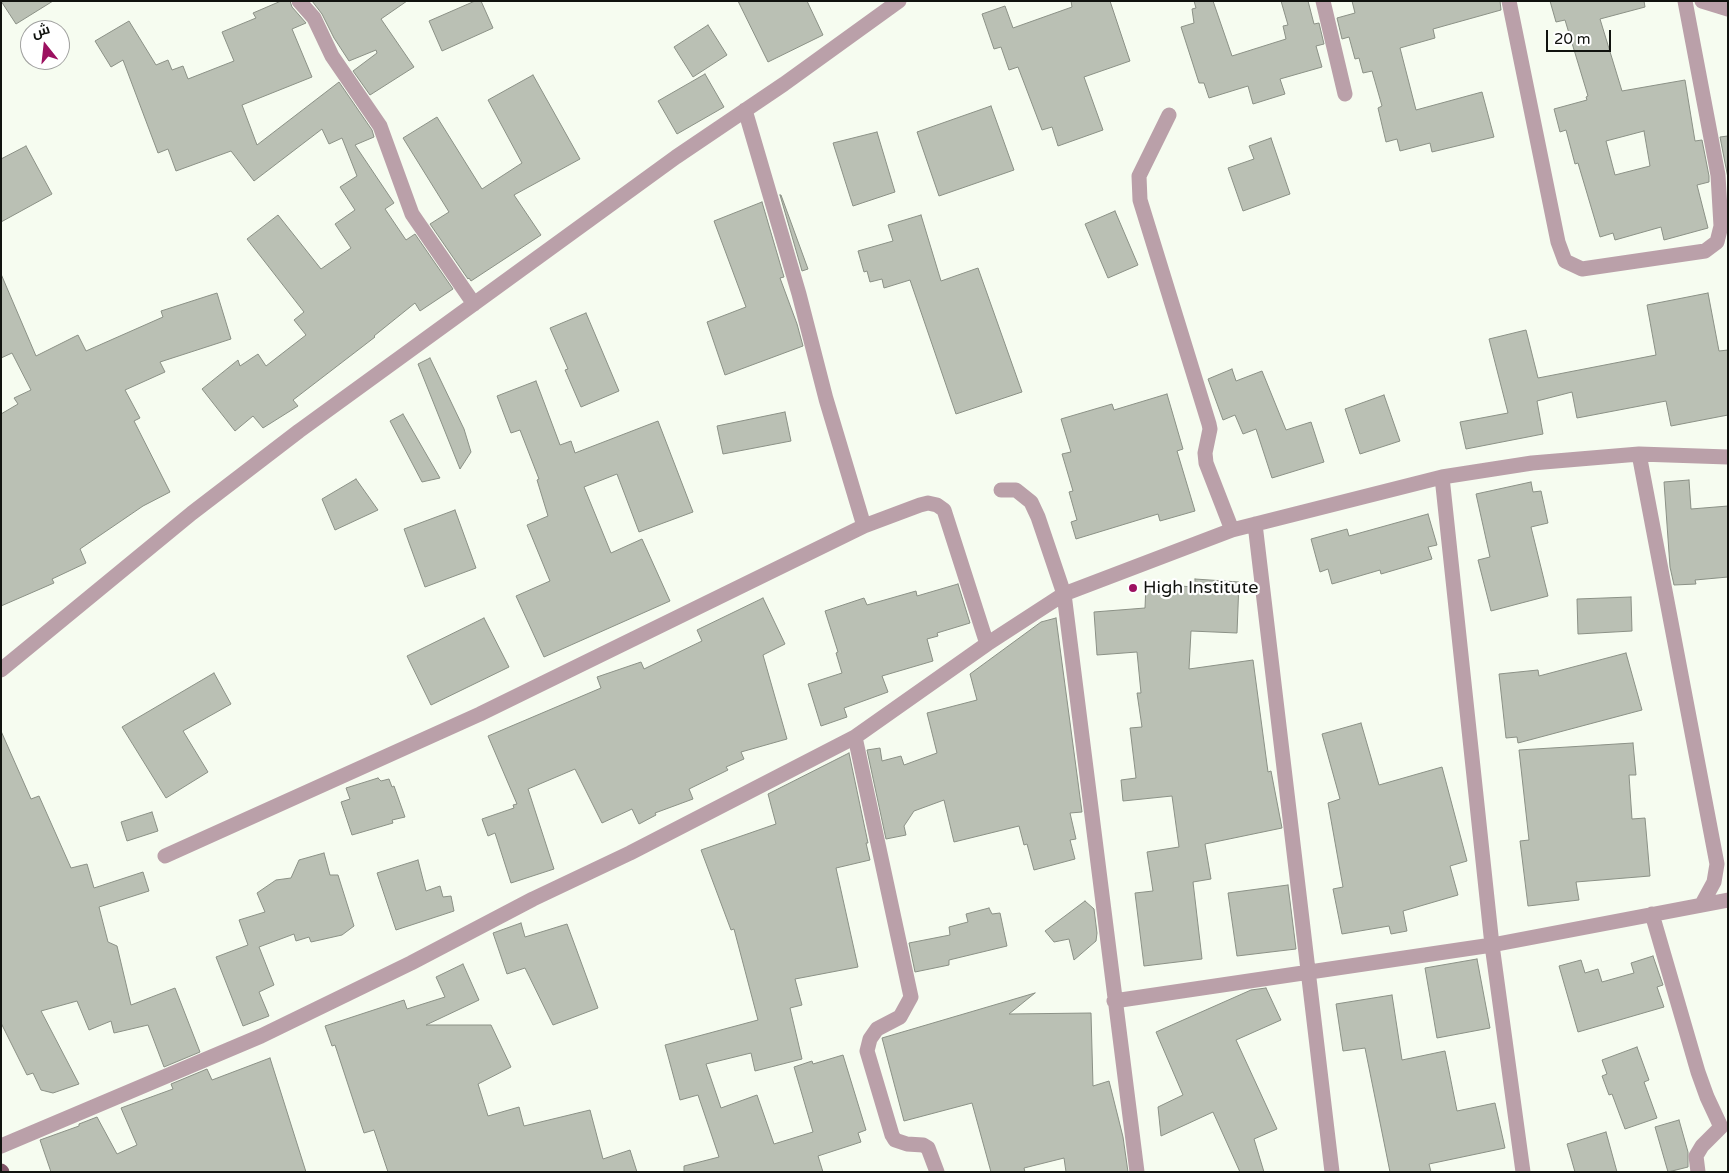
<!DOCTYPE html>
<html>
<head>
<meta charset="utf-8">
<style>
	body { margin:0 }
	#map { position:relative; width:1729px; height:1173px; overflow:hidden; background:#f6fcf0; font-family:"Varela Round",Cairo,sans-serif }
	canvas { display:block }
	.frame { position:absolute; inset:0; border:2px solid #11130f; pointer-events:none }
	.north { position:absolute; left:20px; top:20px; width:50px; height:50px; box-sizing:border-box; background:#fff; border:1px solid #a0a19f; border-radius:50%; rotate:344deg; font-size:14px; font-weight:700; line-height:20px; text-align:center; color:#11130f }
	.north::after { content:''; display:block; margin:auto; width:18px; height:22px; background:#9c1160; clip-path:polygon(50% 0,100% 100%,50% 72%,0 100%) }
	.scale { position:absolute; left:1546px; top:30px; width:65px; height:22px; box-sizing:border-box; border:2px solid #11130f; border-top:0; padding-left:6px; font-size:15px; line-height:18px; white-space:nowrap; color:#11130f; -webkit-text-stroke:4px #fff; paint-order:stroke }
</style>
</head>
<body>
<div id="map">
<canvas width="1729" height="1173"></canvas>
<div class="frame"></div>
<div class="north">ش</div>
<div class="scale">20 m</div>
</div>
<script>
const context = document.querySelector('canvas').getContext('2d');
context.lineJoin = 'round';
function paint(path, color) { context.fillStyle = color; context.fill(path, 'evenodd'); }
const poly = rows => new Path2D(rows.map(r => 'M' + r).join(''));
function strokePath(path, color, width, dash) { context.strokeStyle = color; context.lineWidth = width; context.lineCap = dash ? 'butt' : 'round'; context.setLineDash(dash || []); context.stroke(path); }
function drawText(font, color, halo, rows, align = 'center') {
  context.font = font + ' "Varela Round",sans-serif'; context.lineWidth = 4.5; context.setLineDash([]); context.textBaseline = 'middle'; context.strokeStyle = halo; context.fillStyle = color; for (const [text, x, y, turn = 0] of rows) {
    context.save(); context.translate(x, y); context.rotate((+turn || 0) * Math.PI / 180); context.textAlign = isNaN(turn) ? turn : align; if (halo) context.strokeText(text, 0, 0); context.fillText(text, 0, 0); context.restore();
  }
}
const building = poly([
	[1,1,53,1,16,24,1,1],
	[281,1,290,1,292,7,306,23,292,29,312,77,242,105,257,145,339,82,372,130,374,137,355,145,394,203,385,209,406,240,415,234,453,289,420,311,415,303,374,336,375,337,293,400,298,406,263,428,253,416,235,431,202,389,238,360,240,366,258,354,266,366,306,335,294,320,304,312,247,239,278,215,321,269,351,248,335,224,355,210,340,187,357,176,342,138,329,144,322,129,254,181,231,151,176,171,168,149,158,153,123,60,111,67,95,41,129,21,156,65,168,60,172,70,183,66,188,79,234,61,222,32,256,18,253,13,281,1],
	[312,1,407,1,381,19,414,67,370,95,353,71,377,53,376,50,349,61,334,38,322,14,312,1],
	[475,1,481,1,493,28,442,51,429,21,475,1],
	[738,1,807,1,823,35,768,62,738,1],
	[1071,1,1110,1,1130,61,1084,77,1103,130,1058,146,1052,127,1042,130,1018,67,1009,70,1001,47,994,49,982,14,1005,6,1013,28,1072,7,1071,1],
	[1194,1,1213,1,1232,56,1286,39,1283,26,1288,25,1281,1,1308,1,1314,24,1319,23,1324,44,1316,46,1322,67,1280,79,1285,94,1253,104,1248,86,1209,98,1204,83,1199,83,1181,27,1194,23,1192,9,1196,8,1194,1],
	[1352,1,1500,1,1501,10,1433,29,1435,38,1400,48,1416,110,1482,92,1494,137,1432,152,1430,143,1400,151,1397,139,1386,142,1378,108,1382,106,1372,71,1363,73,1359,58,1355,59,1349,37,1342,39,1337,18,1355,13,1352,1],
	[1550,1,1644,1,1645,7,1600,19,1622,91,1685,80,1695,141,1702,140,1709,176,1709,182,1697,185,1708,228,1664,240,1661,227,1615,240,1613,233,1600,237,1578,163,1575,164,1566,130,1560,132,1554,109,1587,100,1586,97,1588,96,1565,20,1556,22,1550,1],
	[1644,131,1650,166,1615,175,1606,141,1644,131],
	[708,25,727,55,693,77,674,47,708,25],
	[705,74,724,107,677,134,658,101,705,74],
	[533,75,580,159,514,195,541,235,471,281,469,278,468,279,430,224,449,212,403,138,437,117,482,189,522,163,488,100,533,75],
	[991,106,1014,170,939,196,917,132,991,106],
	[877,132,895,192,853,206,833,143,877,132],
	[1728,136,1728,178,1720,137,1728,136],
	[1271,138,1290,194,1243,211,1228,168,1254,159,1249,146,1271,138],
	[26,146,52,194,1,222,1,159,26,146],
	[780,195,781,195,808,269,802,271,780,195],
	[762,202,784,277,780,278,797,324,803,346,725,375,707,322,746,307,714,221,762,202],
	[1115,211,1138,265,1108,278,1085,224,1115,211],
	[921,215,941,281,978,268,1022,392,956,414,910,280,884,288,882,279,870,282,867,271,864,272,858,251,893,241,888,225,921,215],
	[1,274,36,356,78,335,86,351,163,317,161,311,217,293,231,339,160,362,165,372,125,390,140,418,134,421,170,492,143,506,80,549,86,563,52,579,54,583,1,606,1,414,18,404,14,398,31,390,12,353,1,358,1,274],
	[1708,293,1719,351,1728,350,1728,415,1671,426,1666,401,1577,418,1572,392,1537,401,1543,434,1466,449,1460,422,1508,413,1489,339,1526,330,1538,378,1656,355,1647,305,1708,293],
	[586,313,619,391,581,407,565,370,568,369,550,328,586,313],
	[430,358,464,429,471,452,460,469,418,364,430,358],
	[1232,369,1236,381,1262,371,1286,430,1311,422,1324,462,1272,478,1256,429,1243,434,1235,415,1223,420,1208,379,1232,369],
	[536,381,560,445,571,441,575,453,658,421,693,512,639,532,617,474,584,487,611,553,642,539,670,601,544,657,516,596,550,581,527,525,548,516,537,480,539,479,520,430,511,433,497,396,536,381],
	[1167,394,1183,449,1177,451,1195,511,1160,521,1158,514,1076,539,1071,522,1077,520,1069,492,1073,491,1062,454,1071,452,1061,419,1112,404,1114,410,1167,394],
	[1384,395,1400,441,1360,454,1345,409,1384,395],
	[785,412,791,441,723,454,717,426,785,412],
	[403,414,440,478,422,482,390,421,403,414],
	[356,479,378,510,335,530,322,499,356,479],
	[1689,480,1691,509,1728,506,1728,577,1695,580,1696,584,1674,585,1670,567,1664,482,1689,480],
	[1531,482,1533,492,1541,491,1548,523,1531,527,1548,596,1491,611,1478,560,1490,557,1476,494,1531,482],
	[455,510,476,568,425,587,404,529,455,510],
	[1428,514,1437,545,1428,547,1432,559,1381,574,1380,570,1332,584,1328,569,1320,572,1311,539,1347,529,1349,536,1428,514],
	[1195,579,1239,582,1237,633,1191,631,1189,669,1253,660,1268,772,1271,771,1282,828,1205,844,1211,879,1193,882,1202,959,1144,966,1135,893,1153,891,1147,852,1179,847,1172,796,1123,801,1121,780,1136,778,1130,728,1142,727,1137,693,1141,693,1137,652,1097,655,1094,612,1145,608,1146,584,1195,587,1195,579],
	[958,584,970,623,937,633,938,636,927,639,933,661,882,676,888,692,844,708,847,717,821,726,808,684,842,673,836,653,838,652,825,611,864,598,867,605,916,591,917,596,958,584],
	[1631,597,1632,631,1578,634,1577,599,1631,597],
	[763,598,785,644,763,655,787,739,741,752,744,759,726,767,728,770,689,789,693,799,655,813,656,815,639,824,632,809,602,823,575,769,528,789,554,869,511,883,495,833,488,836,482,819,514,808,513,805,517,804,488,736,601,688,597,677,641,662,644,669,702,641,697,630,763,598],
	[484,618,509,667,431,705,407,656,484,618],
	[1056,618,1082,812,1070,813,1076,839,1070,840,1075,859,1034,870,1027,844,1024,845,1019,826,954,842,944,800,914,811,904,826,906,835,886,839,867,750,880,748,882,761,901,756,904,765,937,753,927,713,977,700,970,674,1041,622,1056,618],
	[1626,653,1642,710,1518,743,1517,737,1506,738,1499,674,1538,670,1539,676,1626,653],
	[214,673,231,704,183,731,208,772,166,798,122,727,214,673],
	[1361,723,1379,785,1442,767,1467,861,1450,866,1458,895,1403,911,1407,931,1391,934,1389,926,1342,934,1333,889,1343,887,1328,803,1340,799,1322,734,1361,723],
	[1,731,31,799,39,796,71,868,87,864,94,888,143,872,149,891,99,907,108,942,117,946,131,1005,175,988,200,1052,164,1067,148,1025,114,1033,111,1021,89,1030,77,1001,41,1011,79,1084,53,1093,41,1090,33,1073,27,1075,1,1023,1,731],
	[1633,743,1636,775,1629,775,1632,819,1645,818,1650,876,1576,882,1579,900,1528,906,1520,841,1529,840,1519,750,1633,743],
	[849,753,868,843,866,843,870,860,836,868,858,967,795,979,802,1005,790,1008,802,1059,755,1071,751,1053,706,1064,721,1108,757,1095,774,1144,813,1132,794,1067,812,1061,813,1064,843,1055,866,1130,858,1133,861,1142,818,1156,823,1172,684,1172,684,1166,719,1157,698,1095,680,1100,665,1045,758,1020,734,929,731,930,701,850,776,824,768,794,849,753],
	[378,778,381,781,389,779,392,787,394,786,405,817,392,820,393,823,352,835,341,802,350,799,346,788,378,778],
	[152,812,158,831,127,841,121,822,152,812],
	[324,853,330,875,338,875,354,926,342,935,311,942,309,937,296,941,294,934,259,947,274,985,259,992,269,1016,243,1026,216,957,248,945,239,920,265,912,257,893,276,880,291,878,299,860,324,853],
	[418,860,426,891,440,886,443,897,451,896,454,911,396,930,377,873,418,860],
	[1288,885,1296,949,1237,956,1228,893,1288,885],
	[1085,901,1094,909,1097,933,1096,941,1074,960,1069,939,1054,942,1045,931,1085,901],
	[989,908,992,914,1000,913,1007,946,949,960,949,965,915,972,909,943,950,935,949,927,968,922,966,914,989,908],
	[521,923,525,937,567,924,598,1008,553,1025,525,968,507,974,493,933,521,923],
	[1653,956,1663,985,1657,987,1664,1007,1578,1032,1559,966,1581,960,1585,973,1598,969,1602,982,1634,973,1631,963,1653,956],
	[1477,959,1490,1028,1437,1038,1425,968,1477,959],
	[463,964,479,1000,426,1025,491,1025,511,1067,478,1084,488,1116,519,1107,524,1126,590,1110,603,1159,630,1150,637,1172,388,1172,374,1130,364,1133,335,1045,332,1046,325,1026,404,1000,407,1009,445,997,436,977,463,964],
	[1266,988,1281,1020,1236,1040,1277,1129,1254,1139,1264,1172,1240,1172,1213,1112,1161,1136,1158,1107,1183,1095,1156,1032,1251,990,1266,988],
	[1035,993,1009,1014,1091,1013,1093,1086,1109,1081,1123,1137,1128,1172,1066,1172,1064,1158,1024,1168,1025,1172,991,1172,972,1103,904,1121,882,1038,1035,993],
	[1392,995,1402,1060,1445,1051,1457,1111,1495,1103,1505,1148,1429,1164,1431,1172,1390,1172,1365,1048,1343,1051,1336,1004,1392,995],
	[1637,1047,1649,1080,1644,1082,1657,1118,1625,1129,1612,1094,1609,1095,1602,1076,1607,1074,1602,1060,1637,1047],
	[270,1058,306,1172,51,1172,40,1140,79,1126,79,1124,97,1117,117,1154,137,1145,121,1108,173,1089,171,1084,207,1069,212,1080,270,1058],
	[1679,1120,1688,1152,1688,1167,1668,1172,1655,1127,1679,1120],
	[1606,1132,1617,1172,1575,1172,1567,1144,1606,1132]
]);
paint(building, '#bac0b4');
strokePath(building, '#8b9186', 1);
strokePath(poly([
	[299,1,314,18,332,56,380,126,412,214,474,304],
	[1323,1,1345,94],
	[1509,1,1558,242,1565,261,1582,269,1705,251,1717,242,1721,226,1718,175,1685,1],
	[1702,1,1728,9],
	[745,110,799,294,826,399,864,526],
	[1169,115,1139,176,1140,200,1209,424,1210,429,1205,453,1206,463,1232,530],
	[1639,454,1717,864,1714,882,1702,904],
	[1442,477,1492,945,1523,1172],
	[1001,490,1016,490,1031,502,1038,517,1064,594,1137,1172],
	[1255,524,1332,1172],
	[1,670,192,513,299,431,676,157,784,84,899,1],
	[855,737,911,997,900,1017,877,1029,870,1039,867,1051,892,1135,895,1140,907,1144,923,1145,928,1148,937,1172],
	[165,856,480,714,864,526,920,505,928,503,937,505,944,510,987,644],
	[1652,914,1698,1072,1707,1097,1721,1127,1702,1146,1696,1156,1698,1172],
	[1114,1001,1492,945,1728,900],
	[1,1146,261,1036,411,963,533,899,630,853,855,737,987,644,1064,594,1232,530,1442,477,1532,463,1639,454,1728,457]
]), '#baa0a9', 15);
strokePath(poly([
	[1,1171,2,1172]
]), '#815668', 15);
for (const [x, y, r, color] of [
	[1133,588,5,"#9c1160"]
]) { const dot = new Path2D(); dot.arc(x, y, r, 0, 2 * Math.PI); context.fillStyle = color; context.fill(dot); strokePath(dot, '#fff', 2); }
drawText('18px', '#11130f', '#fff', [
	["High Institute",1143,588]
], 'left');
</script>
</body>
</html>
